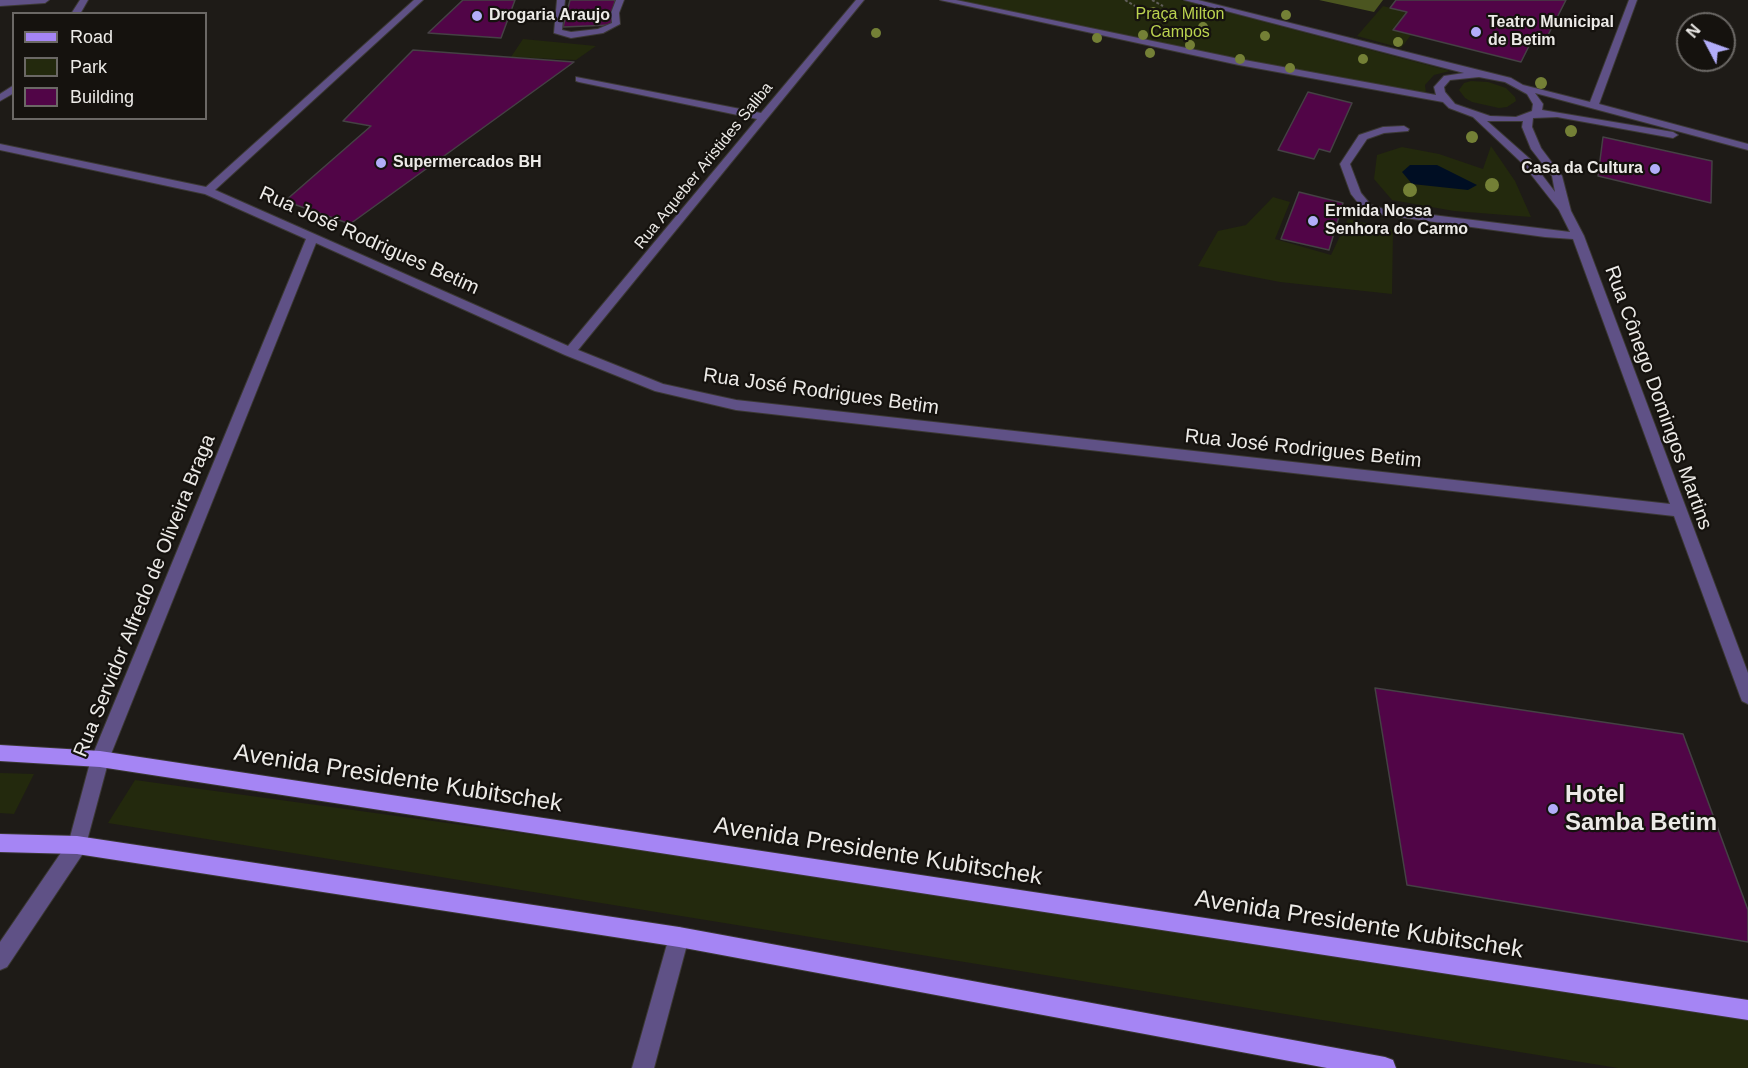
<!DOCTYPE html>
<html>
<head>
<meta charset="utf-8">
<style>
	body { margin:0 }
	#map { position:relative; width:1748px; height:1068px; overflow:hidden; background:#1e1b17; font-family:Arial,sans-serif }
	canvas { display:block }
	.legend { position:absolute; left:12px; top:12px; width:195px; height:108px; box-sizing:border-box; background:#15120e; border:2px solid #6b6865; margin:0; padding:8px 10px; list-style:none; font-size:18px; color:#eceae7 }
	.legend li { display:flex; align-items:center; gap:12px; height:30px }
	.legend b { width:30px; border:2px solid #6b6865 }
	.north { position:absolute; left:1676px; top:12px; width:60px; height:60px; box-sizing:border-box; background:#15120e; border:2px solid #6b6865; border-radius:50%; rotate:311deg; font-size:16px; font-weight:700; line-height:24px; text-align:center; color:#eceae7 }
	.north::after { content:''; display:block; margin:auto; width:21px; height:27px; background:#b2adf9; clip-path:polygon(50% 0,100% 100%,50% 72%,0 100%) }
</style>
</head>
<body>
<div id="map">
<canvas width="1748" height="1068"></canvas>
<ul class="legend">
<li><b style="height:8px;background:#a585f4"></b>Road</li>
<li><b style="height:16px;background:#23290d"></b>Park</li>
<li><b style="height:16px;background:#510547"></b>Building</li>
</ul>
<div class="north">N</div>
</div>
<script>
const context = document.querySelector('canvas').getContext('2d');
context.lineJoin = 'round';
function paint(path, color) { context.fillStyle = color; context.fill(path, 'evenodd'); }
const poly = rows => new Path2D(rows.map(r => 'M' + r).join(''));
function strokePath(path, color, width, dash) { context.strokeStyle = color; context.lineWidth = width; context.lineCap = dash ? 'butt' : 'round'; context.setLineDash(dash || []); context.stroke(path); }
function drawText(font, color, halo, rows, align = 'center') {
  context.font = font + ' Arial,sans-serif'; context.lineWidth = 4.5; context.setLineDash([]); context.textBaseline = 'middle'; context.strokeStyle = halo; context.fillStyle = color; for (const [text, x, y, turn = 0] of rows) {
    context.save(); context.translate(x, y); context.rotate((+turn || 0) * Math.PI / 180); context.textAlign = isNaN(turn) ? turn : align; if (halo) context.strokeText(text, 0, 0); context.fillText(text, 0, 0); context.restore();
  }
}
paint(poly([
	[951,0,1181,0,1450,71,1434,75,1425,85,1426,93,1316,75],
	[1383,6,1407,12,1393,30,1411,35,1401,48,1357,36],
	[523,39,596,46,576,60,511,57],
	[1471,81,1488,82,1506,88,1515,97,1516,101,1507,107,1499,108,1472,102,1465,98,1459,90,1464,83],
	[1491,146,1515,181,1531,217,1454,211,1392,200,1374,179,1377,155,1402,147,1439,154,1483,169],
	[1273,197,1290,202,1275,239,1331,255,1348,219,1393,230,1392,294,1280,282,1198,266,1218,231,1246,225],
	[0,773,34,774,14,814,0,813],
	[135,780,1748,1002,1748,1068,1618,1068,108,823]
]), '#23290d');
paint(poly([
	[1319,0,1383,0,1374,12]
]), '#4b5520');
paint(poly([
	[1410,165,1437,165,1477,185,1468,190,1412,184,1402,172]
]), '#000e23');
const building = poly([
	[463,0,515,0,501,38,428,33,463,0],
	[570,0,615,0,611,25,563,27,570,0],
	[1396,0,1566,0,1545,41,1533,38,1521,62,1393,30,1407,12,1390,8,1396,0],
	[413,50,574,62,350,224,285,201,371,126,343,121,413,50],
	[1308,92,1352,103,1330,152,1319,149,1314,159,1278,150,1308,92],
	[1603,137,1712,161,1711,203,1598,176,1603,137],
	[1299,192,1343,203,1329,250,1281,239,1299,192],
	[1375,688,1683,734,1748,910,1748,942,1407,885,1375,688]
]);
paint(building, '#510547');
strokePath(building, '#454144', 1.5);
const minor = poly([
	[0,0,49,0,45,3,0,6,0,0],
	[80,0,88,0,80,14,71,14,80,0],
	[414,0,423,0,215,190,568,346,757,119,579,82,576,81,576,77,761,113,856,0,864,0,578,350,663,384,736,400,1670,504,1573,239,1545,237,1383,215,1363,209,1351,194,1340,164,1359,135,1383,127,1404,126,1409,129,1408,131,1384,133,1367,139,1350,164,1361,193,1371,205,1384,209,1570,232,1559,210,1522,163,1473,117,1449,108,1443,102,1239,65,940,0,956,0,1239,59,1436,95,1434,87,1444,76,1464,73,1184,0,1198,0,1511,78,1523,85,1590,102,1629,0,1637,0,1599,104,1748,144,1748,150,1535,93,1543,104,1542,110,1673,132,1678,135,1673,138,1557,117,1533,118,1532,127,1541,148,1562,176,1571,211,1584,236,1748,673,1748,704,1742,701,1740,696,1674,516,736,410,655,391,565,355,316,243,109,759,84,852,7,967,0,970,0,942,69,841,91,759,306,239,205,194,0,150,0,144,206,187,414,0],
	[1479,77,1505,82,1527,94,1533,104,1532,111,1516,117,1490,116,1455,104,1445,92,1444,87,1450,80,1479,77],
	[1487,121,1523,121,1522,127,1531,149,1552,176,1555,192,1530,159,1487,121],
	[557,0,565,0,562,30,571,32,598,29,612,23,611,13,616,0,624,0,619,13,620,24,603,33,571,38,554,33,557,0],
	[14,85,14,93,0,101,0,94,14,85],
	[679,927,686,930,689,937,654,1068,632,1068,669,937,672,930,679,927]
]);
const major = poly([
	[0,745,100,751,1748,1000,1748,1020,100,767,0,761,0,745],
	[0,834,77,836,679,927,1385,1057,1393,1060,1396,1068,1327,1068,679,947,77,854,0,852,0,834]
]);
strokePath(minor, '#3b3834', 2);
strokePath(major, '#3b3834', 2);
strokePath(poly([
	[1125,0,1152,16],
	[1152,0,1163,6]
]), '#5f5c58', 2, [3, 2]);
paint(minor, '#5f5186');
paint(major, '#a585f4');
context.fillStyle = '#748036';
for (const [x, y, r] of [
	[1153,12,5],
	[1286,15,5],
	[1203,27,5],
	[876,33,5],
	[1143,35,5],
	[1265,36,5],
	[1097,38,5],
	[1398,42,5],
	[1190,45,5],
	[1150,53,5],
	[1240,59,5],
	[1363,59,5],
	[1290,68,5],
	[1541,83,6],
	[1571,131,6],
	[1472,137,6],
	[1492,185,7],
	[1410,190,7]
]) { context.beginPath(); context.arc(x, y, r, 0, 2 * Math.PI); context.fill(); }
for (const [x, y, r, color] of [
	[477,16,6,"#b2adf9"],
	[1476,32,6,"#b2adf9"],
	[381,163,6,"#b2adf9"],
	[1655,169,6,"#b2adf9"],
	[1313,221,6,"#b2adf9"],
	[1553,809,6,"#b2adf9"]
]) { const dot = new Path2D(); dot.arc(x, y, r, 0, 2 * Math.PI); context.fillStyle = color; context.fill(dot); strokePath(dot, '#15120e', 2); }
drawText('16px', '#bbd34f', '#15120e', [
	["Praça Milton",1180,15],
	["Campos",1180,33]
]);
drawText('bold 16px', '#eceae7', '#15120e', [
	["Drogaria Araujo",489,16],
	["Teatro Municipal",1488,23],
	["de Betim",1488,41],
	["Supermercados BH",393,163],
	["Casa da Cultura",1643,169,"right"],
	["Ermida Nossa",1325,212],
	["Senhora do Carmo",1325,230]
], 'left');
drawText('16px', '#eceae7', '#15120e', [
	["Rua Aqueber Aristides Saliba",704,166,-51]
]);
drawText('20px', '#eceae7', '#15120e', [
	["Rua José Rodrigues Betim",369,241,24],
	["Rua José Rodrigues Betim",821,392,8],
	["Rua Cônego Domingos Martins",1658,398,70],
	["Rua José Rodrigues Betim",1303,449,6],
	["Rua Servidor Alfredo de Oliveira Braga",145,596,-68]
]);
drawText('24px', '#eceae7', '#15120e', [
	["Avenida Presidente Kubitschek",398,779,9],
	["Avenida Presidente Kubitschek",878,852,9],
	["Avenida Presidente Kubitschek",1359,925,9]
]);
drawText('bold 24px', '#eceae7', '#15120e', [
	["Hotel",1565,795],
	["Samba Betim",1565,823]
], 'left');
</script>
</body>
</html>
